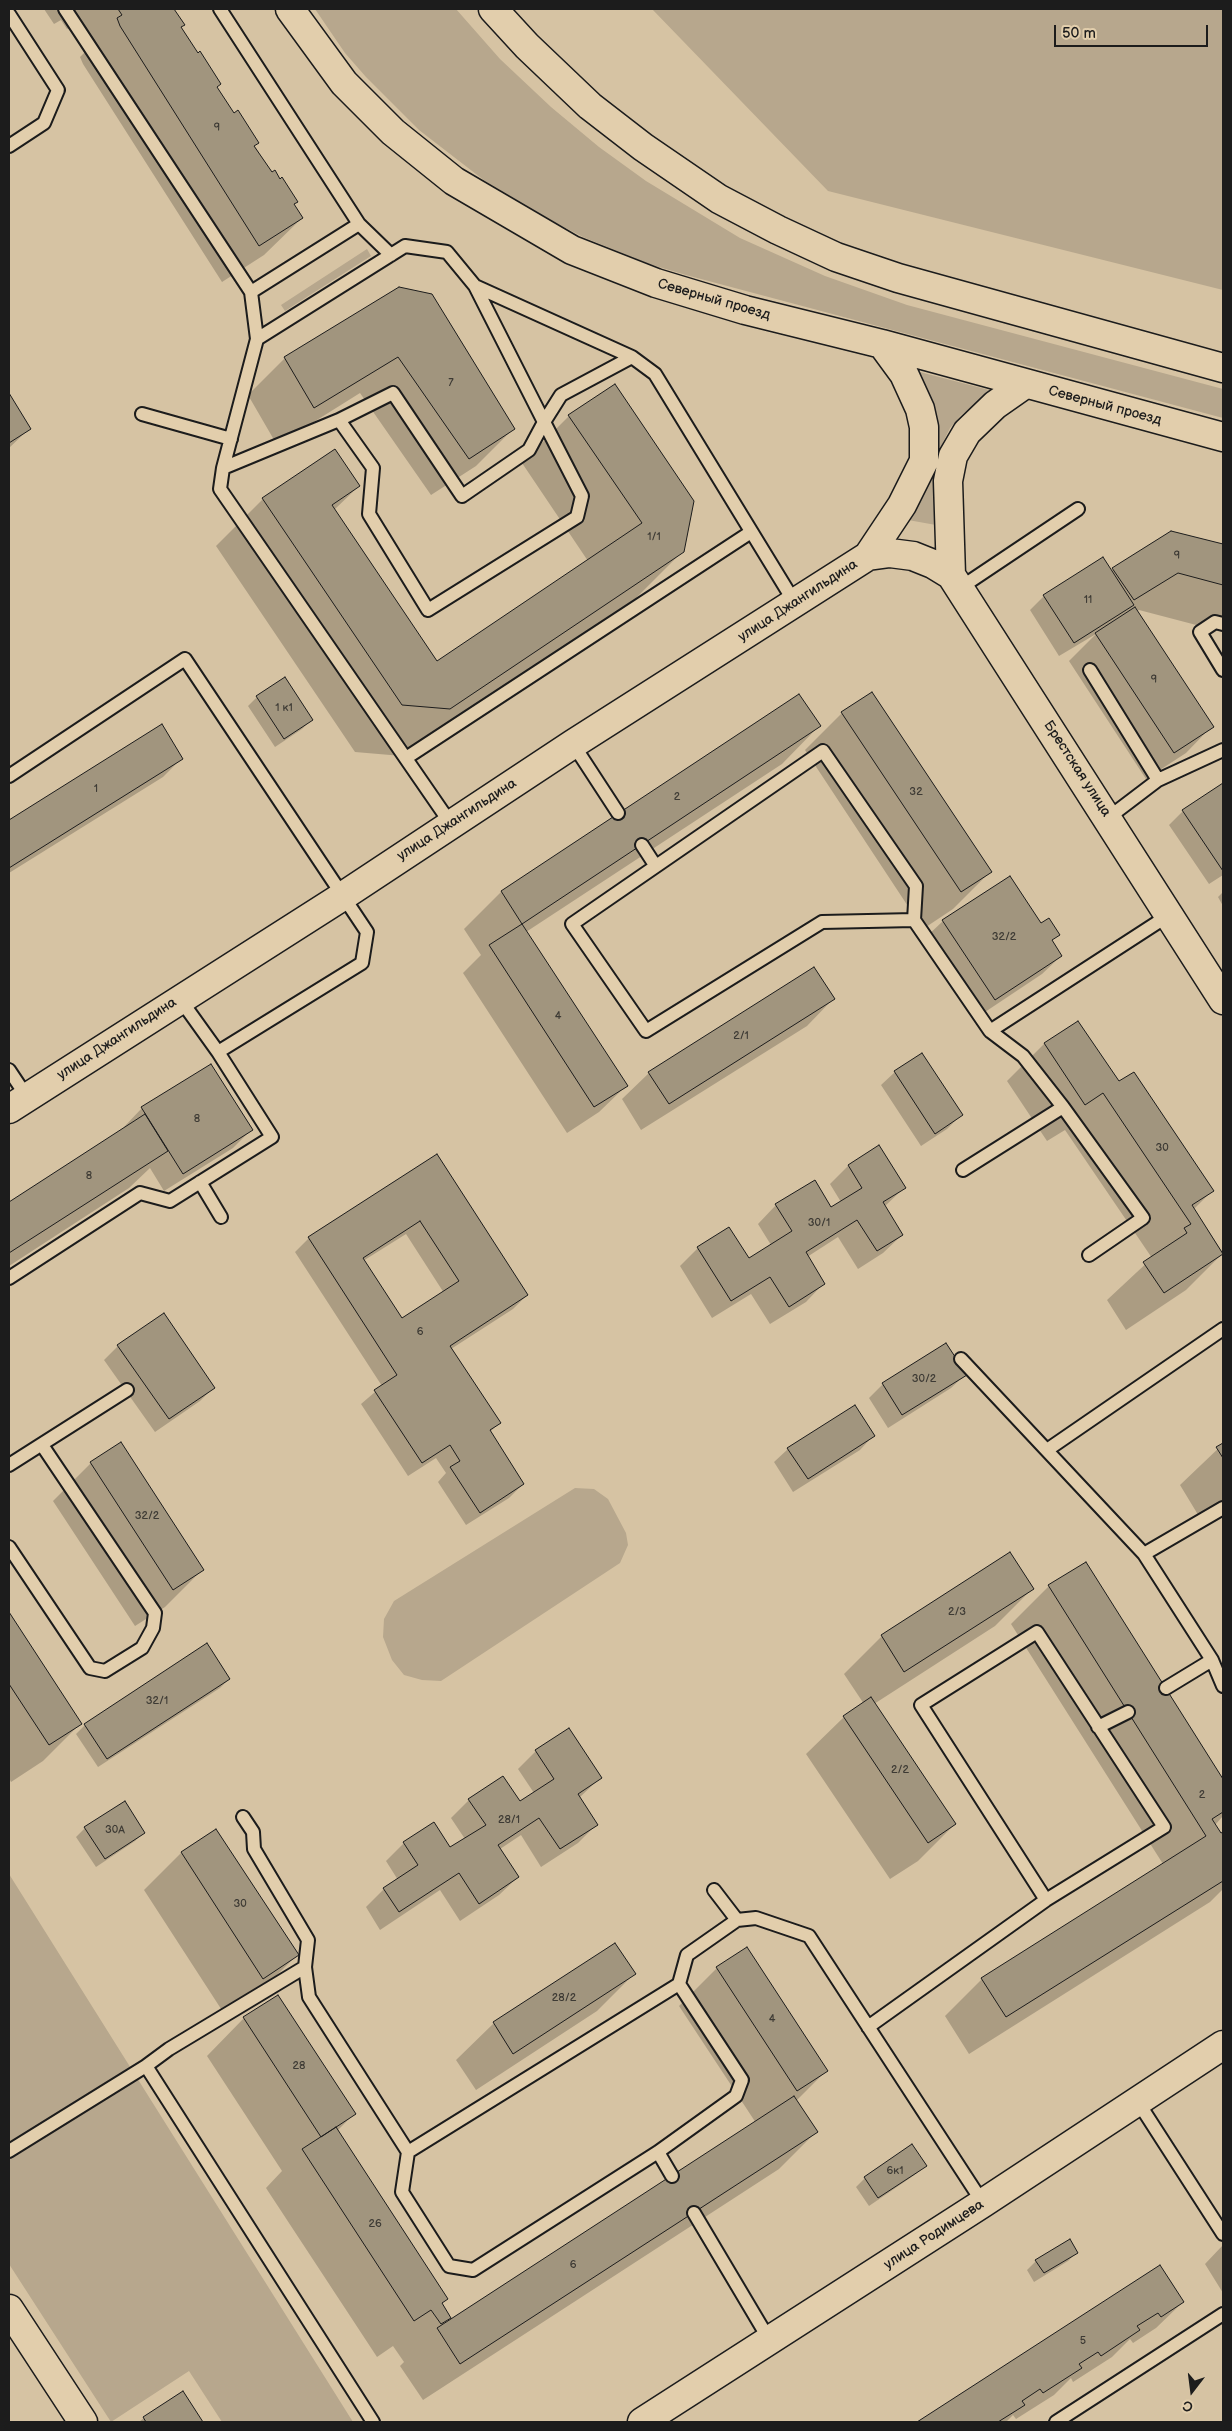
<!DOCTYPE html>
<html>
<head>
<meta charset="utf-8">
<style>
	body { margin:0 }
	#map { position:relative; width:1232px; height:2431px; overflow:hidden; background:#d6c3a3; font-family:"Balsamiq Sans",sans-serif }
	canvas { display:block }
	.frame { position:absolute; inset:0; border:10px solid #1c1c1c; pointer-events:none }
	.north { position:absolute; left:1167px; top:2366px; width:50px; height:50px; -webkit-text-stroke:4px #e2ceac; paint-order:stroke; rotate:195deg; font-size:14px; font-weight:700; line-height:20px; text-align:center; color:#1c1c1c }
	.north::after { content:''; display:block; margin:auto; width:18px; height:22px; background:#1c1c1c; clip-path:polygon(50% 0,100% 100%,50% 72%,0 100%) }
	.scale { position:absolute; left:1054px; top:25px; width:154px; height:22px; box-sizing:border-box; border:2px solid #1c1c1c; border-top:0; padding-left:6px; font-size:15px; line-height:18px; white-space:nowrap; color:#1c1c1c; -webkit-text-stroke:4px #e2ceac; paint-order:stroke }
</style>
</head>
<body>
<div id="map">
<canvas width="1232" height="2431"></canvas>
<div class="frame"></div>
<div class="north">С</div>
<div class="scale">50 m</div>
</div>
<script>
const context = document.querySelector('canvas').getContext('2d');
context.lineJoin = 'round';
function paint(path, color) { context.fillStyle = color; context.fill(path, 'evenodd'); }
const poly = rows => new Path2D(rows.map(r => 'M' + r).join(''));
function strokePath(path, color, width, dash) { context.strokeStyle = color; context.lineWidth = width; context.lineCap = dash ? 'butt' : 'round'; context.setLineDash(dash || []); context.stroke(path); }
function drawText(font, color, halo, rows, align = 'center') {
  context.font = font + ' "Balsamiq Sans",sans-serif'; context.lineWidth = 5; context.setLineDash([]); context.textBaseline = 'middle'; context.strokeStyle = halo; context.fillStyle = color; for (const [text, x, y, turn = 0] of rows) {
    context.save(); context.translate(x, y); context.rotate((+turn || 0) * Math.PI / 180); context.textAlign = isNaN(turn) ? turn : align; if (halo) context.strokeText(text, 0, 0); context.fillText(text, 0, 0); context.restore();
  }
}
paint(poly([
	[315,9,456,9,500,59,551,107,599,147,646,181,740,238,825,276,907,305,1223,389,1223,418,686,275,649,264,583,237,552,221,485,181,419,130,366,77,345,53],
	[652,9,1223,9,1223,290,828,191],
	[367,249,371,256,285,311,281,305],
	[916,371,993,391,961,415,950,428,943,442,934,482,936,525,908,520,930,481,938,440,938,424,933,405],
	[575,1488,594,1489,608,1499,626,1533,628,1545,620,1563,441,1681,422,1680,404,1675,392,1660,383,1637,384,1619,394,1601],
	[9,1874,353,2422,222,2422,189,2371,111,2422,9,2264]
]), '#b7a78d');
paint(poly([
	[44,9,173,9,183,25,180,28,216,87,302,218,264,255,222,282,83,64,80,57,85,52,69,28,67,29,61,20,54,24],
	[399,288,513,429,476,466,431,495,360,393,277,445,248,395,285,358],
	[9,396,30,428,9,448],
	[569,416,683,551,635,599,402,756,355,752,216,546,263,499,359,486,334,510,437,662,588,561,522,463],
	[1171,532,1223,545,1223,632,1139,610,1137,611,1212,726,1186,753,1146,779,1069,661,1096,634,1059,656,1030,610,1044,596,1102,558,1111,571],
	[257,697,311,720,302,729,275,747,248,706],
	[842,713,990,872,953,909,923,929,805,750],
	[161,726,182,758,163,777,9,873,9,821],
	[819,726,782,764,526,932,626,1086,599,1112,567,1133,463,973,481,955,464,929,501,892],
	[1223,784,1223,875,1209,884,1169,825,1183,811],
	[1223,892,1223,906,1218,897],
	[943,921,1040,925,1058,934,1051,941,1061,956,1042,974,976,1018,924,939],
	[833,999,807,1026,641,1130,622,1099,649,1073],
	[1077,1022,1119,1083,1212,1191,1194,1209,1223,1253,1186,1290,1126,1330,1107,1300,1152,1258,1065,1130,1047,1141,1007,1081,1044,1044],
	[895,1072,961,1115,947,1129,921,1146,881,1085],
	[142,1108,251,1130,233,1148,164,1191,150,1168,129,1188,9,1266,9,1204,125,1129,124,1127],
	[437,1156,527,1295,513,1309,451,1349,499,1423,490,1432,523,1484,509,1498,466,1525,438,1482,446,1473,436,1458,408,1476,361,1404,382,1386,295,1252,309,1238],
	[406,1234,444,1293,401,1320,363,1261],
	[848,1166,904,1188,884,1207,902,1235,883,1253,858,1269,838,1237,807,1257,824,1283,806,1302,770,1324,751,1294,712,1318,680,1266,698,1248,749,1260,771,1245,758,1224,776,1205,831,1208,841,1202,830,1184],
	[118,1346,214,1387,200,1401,155,1432,104,1360],
	[965,1375,951,1388,888,1428,869,1398,883,1384],
	[873,1436,860,1450,793,1492,774,1462,788,1449],
	[120,1444,202,1570,165,1607,135,1626,53,1501,91,1463],
	[1223,1444,1223,1503,1200,1518,1180,1485],
	[1010,1554,1032,1589,995,1626,874,1704,955,1824,918,1861,890,1879,806,1754,844,1717,864,1704,844,1674,882,1636],
	[1085,1563,1223,1781,1223,1816,1215,1825,1221,1835,1223,1833,1223,1889,1210,1902,969,2054,945,2016,982,1979,1163,1864,1011,1624,1049,1586],
	[9,1614,80,1724,43,1761,11,1782,9,1778],
	[229,1679,220,1688,98,1767,76,1734,85,1725],
	[536,1751,600,1778,579,1798,596,1825,578,1843,541,1867,521,1835,500,1849,518,1877,499,1895,460,1921,440,1890,380,1930,366,1907,384,1889,398,1880,386,1861,404,1843,450,1849,465,1839,451,1818,469,1800,519,1803,534,1793,518,1769],
	[85,1828,144,1832,135,1841,96,1867,76,1837],
	[216,1830,297,1955,260,1992,225,2015,144,1890,181,1853],
	[615,1945,634,1974,597,2011,476,2090,456,2060,494,2023],
	[747,1949,826,2071,796,2101,816,2132,779,2169,423,2400,400,2366,404,2362,393,2346,377,2357,266,2188,282,2171,207,2056,244,2018,277,1997,354,2114,337,2131,447,2299,441,2304,450,2317,443,2324,756,2123,679,2006,717,1968],
	[925,2165,916,2174,869,2206,856,2187,865,2178],
	[1223,2245,1223,2293,1205,2264],
	[1077,2252,1068,2261,1034,2282,1027,2270,1036,2261],
	[1160,2267,1183,2302,1156,2328,1133,2343,1130,2339,1112,2357,1073,2382,1071,2378,1054,2395,1016,2419,1013,2415,1006,2422,919,2422],
	[183,2393,201,2422,139,2422,144,2418]
]), '#0003');
const building = poly([
	[118,9,174,9,185,25,181,27,198,53,200,51,221,84,217,87,234,113,238,110,259,143,254,146,272,172,275,170,280,179,282,177,298,202,294,204,303,218,259,246,120,26,117,18,122,15,118,9],
	[399,287,432,294,515,429,469,459,398,357,314,408,284,357,399,287],
	[615,384,694,501,684,552,450,709,402,705,262,498,335,449,360,486,332,505,437,661,642,523,568,415,615,384],
	[9,393,31,429,9,443,9,393],
	[1171,531,1223,544,1223,585,1178,573,1134,600,1112,568,1171,531],
	[1103,557,1134,605,1074,643,1043,595,1103,557],
	[1135,607,1214,727,1174,753,1095,633,1135,607],
	[285,677,313,720,284,739,256,696,285,677],
	[872,692,992,872,961,892,841,712,872,692],
	[799,694,821,726,522,924,501,891,799,694],
	[162,724,183,759,9,868,9,820,162,724],
	[1223,783,1223,871,1182,810,1223,783],
	[1010,876,1041,923,1049,918,1060,935,1052,940,1062,956,995,1000,942,920,1010,876],
	[522,924,628,1086,594,1107,489,945,522,924],
	[814,967,835,999,669,1104,648,1072,814,967],
	[1078,1021,1119,1081,1134,1072,1214,1191,1192,1205,1223,1254,1164,1293,1143,1262,1187,1233,1184,1228,1191,1224,1103,1093,1085,1105,1044,1043,1078,1021],
	[922,1053,963,1115,935,1134,894,1071,922,1053],
	[211,1064,253,1130,183,1174,141,1107,211,1064],
	[145,1114,168,1151,9,1253,9,1202,145,1114],
	[879,1145,906,1188,883,1202,903,1235,877,1251,857,1220,806,1252,825,1284,789,1307,770,1277,731,1301,697,1247,729,1227,749,1258,792,1231,775,1204,815,1180,831,1207,862,1188,848,1165,879,1145],
	[437,1154,528,1295,450,1346,501,1423,490,1430,524,1484,480,1513,450,1467,460,1461,450,1445,422,1463,374,1390,397,1375,308,1237,437,1154],
	[420,1221,459,1281,402,1318,363,1258,420,1221],
	[164,1313,215,1388,169,1419,117,1345,164,1313],
	[946,1343,967,1375,902,1415,882,1383,946,1343],
	[855,1405,875,1436,808,1479,787,1448,855,1405],
	[121,1442,204,1570,173,1590,90,1462,121,1442],
	[1223,1443,1223,1458,1216,1447,1223,1443],
	[1010,1552,1034,1589,904,1672,881,1635,1010,1552],
	[1086,1562,1223,1779,1223,1812,1212,1819,1221,1833,1223,1832,1223,1881,1006,2017,981,1978,1206,1836,1048,1585,1086,1562],
	[9,1612,82,1724,49,1745,9,1684,9,1612],
	[207,1643,230,1679,107,1759,84,1724,207,1643],
	[871,1697,956,1824,928,1843,843,1716,871,1697],
	[569,1728,602,1778,578,1794,598,1825,560,1849,539,1818,498,1845,519,1877,479,1904,459,1873,399,1912,383,1888,418,1865,403,1842,434,1822,450,1847,486,1825,468,1799,503,1776,520,1801,554,1779,535,1750,569,1728],
	[125,1801,145,1833,105,1859,84,1827,125,1801],
	[216,1829,299,1955,263,1979,181,1852,216,1829],
	[615,1943,636,1974,513,2054,493,2022,615,1943],
	[747,1947,828,2071,797,2091,716,1967,747,1947],
	[278,1995,356,2114,321,2137,243,2017,278,1995],
	[794,2096,818,2132,460,2364,437,2328,794,2096],
	[336,2127,448,2299,442,2303,451,2318,441,2324,431,2310,414,2321,302,2149,336,2127],
	[912,2144,927,2166,878,2198,864,2177,912,2144],
	[1070,2239,1078,2253,1044,2273,1035,2260,1070,2239],
	[1160,2265,1184,2302,1161,2317,1158,2313,1137,2326,1140,2330,1101,2356,1098,2352,1079,2364,1082,2368,1043,2393,1040,2389,1022,2401,1025,2405,998,2422,917,2422,1160,2265],
	[183,2391,203,2422,146,2422,143,2417,183,2391]
]);
paint(building, '#a1957e');
strokePath(building, '#1c1c1c', 1);
const lane = poly([
	[65,9,251,292,257,339],
	[220,9,359,224,391,255],
	[9,14,58,90,44,123,9,146],
	[251,292,359,224],
	[142,414,231,439],
	[339,420,393,393,462,496,529,450,544,422,475,286],
	[223,468,257,339,405,246,447,252,475,286,632,357],
	[960,588,1078,509],
	[1223,624,1215,622,1200,632,1223,670],
	[1090,670,1158,780],
	[573,744,618,813],
	[406,758,751,532],
	[9,776,185,659,367,932,362,963,218,1052],
	[1108,818,1158,780,1223,750],
	[451,824,220,489,223,468,339,420,373,468,369,514,428,610,577,517,582,496,544,422,561,395,632,357,655,374,795,603],
	[642,845,655,865],
	[914,920,822,922,646,1031,572,924,823,751,916,886,914,920,990,1031,1169,915],
	[990,1031,1023,1056,1063,1107,1143,1218,1089,1255],
	[9,1070,27,1097],
	[963,1170,1063,1107],
	[200,1182,221,1217],
	[9,1278,140,1193,170,1201,272,1137,218,1052,180,999],
	[961,1359,1144,1554,1212,1660,1223,1686],
	[1047,1450,1223,1329],
	[9,1465,127,1390],
	[9,1547,90,1668,105,1671,142,1648,153,1628,155,1613,42,1445],
	[1144,1554,1223,1508],
	[1166,1688,1212,1660],
	[1098,1727,1128,1712],
	[714,1890,737,1920],
	[305,1967,309,1997,408,2152,402,2192,449,2266,473,2270,658,2152,736,2096,742,2080,679,1984,408,2152],
	[679,1984,687,1955,737,1920,756,1918,809,1936,983,2203],
	[868,2027,1046,1900,1164,1827,1037,1632,921,1705,1046,1900],
	[146,2066,169,2049,305,1967,308,1940,254,1849,253,1832,243,1817],
	[1138,2102,1223,2234],
	[9,2151,146,2066,373,2422],
	[658,2152,672,2176],
	[694,2213,770,2341],
	[1056,2422,1223,2314]
]);
const secondary = poly([
	[290,9,344,83,393,132,454,181,572,250,656,283,745,310,882,344,1223,437],
	[493,9,527,46,590,106,643,147,719,199,778,230,836,257,898,278,1223,368],
	[868,556,902,505,924,461,924,427,920,409,904,374,882,344],
	[951,575,948,481,953,456,967,432,995,405,1025,384],
	[9,1109,343,896,573,744,868,556,890,553,913,556,933,564,951,575,1223,1000],
	[9,2309,83,2422],
	[642,2422,983,2203,1223,2045]
]);
strokePath(lane, '#1c1c1c', 16);
strokePath(secondary, '#1c1c1c', 31);
strokePath(lane, '#e2ceac', 12);
strokePath(secondary, '#e2ceac', 28);
drawText('11px', '#3d3a34', null, [
	["9",217,128],
	["7",451,383],
	["1/1",654,537],
	["9",1177,556],
	["11",1088,600],
	["9",1154,680],
	["1 к1",284,708],
	["1",96,789],
	["32",916,792],
	["2",677,797],
	["32/2",1004,937],
	["4",558,1016],
	["2/1",741,1036],
	["8",197,1119],
	["30",1162,1148],
	["8",89,1176],
	["30/1",819,1223],
	["6",420,1332],
	["30/2",924,1379],
	["32/2",147,1516],
	["2/3",957,1612],
	["32/1",157,1701],
	["2/2",900,1770],
	["2",1202,1795],
	["28/1",509,1820],
	["30А",115,1830],
	["30",240,1904],
	["28/2",564,1998],
	["4",772,2019],
	["28",299,2066],
	["6к1",895,2171],
	["26",375,2224],
	["6",573,2265],
	["5",1083,2341]
]);
drawText('14px', '#1c1c1c', '#e2ceac', [
	["Северный проезд",714,300,16],
	["Северный проезд",1105,406,15],
	["улица Джангильдина",798,601,-33],
	["Брестская улица",1077,769,57],
	["улица Джангильдина",457,820,-33],
	["улица Джангильдина",117,1039,-33],
	["улица Родимцева",934,2235,-33]
]);
</script>
</body>
</html>
